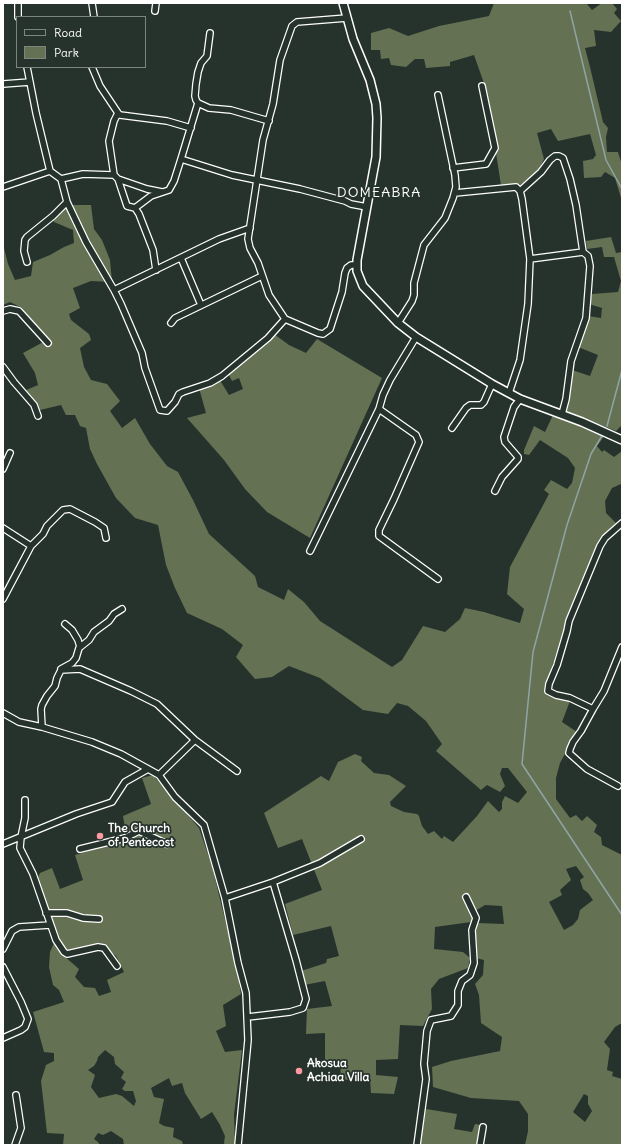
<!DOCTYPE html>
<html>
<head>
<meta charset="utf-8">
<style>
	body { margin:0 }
	#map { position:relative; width:625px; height:1148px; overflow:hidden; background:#26332d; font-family:Delius,sans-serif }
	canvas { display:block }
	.frame { position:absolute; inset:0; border:4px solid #fff; pointer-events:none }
	.legend { position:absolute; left:16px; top:16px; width:130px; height:52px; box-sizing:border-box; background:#26332d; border:1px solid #7d8581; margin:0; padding:5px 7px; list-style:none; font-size:12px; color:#fff }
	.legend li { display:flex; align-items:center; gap:8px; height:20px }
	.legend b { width:20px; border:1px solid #7d8581 }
</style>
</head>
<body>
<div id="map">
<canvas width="625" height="1148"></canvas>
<div class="frame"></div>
<ul class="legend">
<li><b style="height:5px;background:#26332d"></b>Road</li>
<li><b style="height:11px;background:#647153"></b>Park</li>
</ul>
</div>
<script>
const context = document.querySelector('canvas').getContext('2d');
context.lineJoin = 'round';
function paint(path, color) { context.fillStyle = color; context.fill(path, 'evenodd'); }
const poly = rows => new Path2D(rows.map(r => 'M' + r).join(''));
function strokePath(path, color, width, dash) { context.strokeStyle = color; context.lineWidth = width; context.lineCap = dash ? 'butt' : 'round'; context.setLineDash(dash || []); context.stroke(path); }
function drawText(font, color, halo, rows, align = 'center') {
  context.font = font + ' Delius,sans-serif'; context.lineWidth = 3.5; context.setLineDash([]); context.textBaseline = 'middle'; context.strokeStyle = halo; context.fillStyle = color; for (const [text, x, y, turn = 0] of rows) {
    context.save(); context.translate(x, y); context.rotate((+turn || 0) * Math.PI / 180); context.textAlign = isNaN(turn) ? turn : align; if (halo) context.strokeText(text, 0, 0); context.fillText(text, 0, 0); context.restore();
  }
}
paint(poly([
	[494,3,586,3,592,10,602,3,612,3,617,9,614,13,621,21,611,32,594,30,596,46,585,48,590,67,603,122,608,128,606,137,607,152,618,152,622,165,622,201,615,178,605,172,601,177,584,178,583,161,593,159,596,155,590,134,558,141,551,129,537,133,544,159,538,171,519,186,501,185,486,89,474,55,450,62,450,66,426,68,424,59,415,59,406,67,391,65,389,58,381,59,380,50,371,50,371,33,389,28,408,36,439,26,489,16],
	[72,205,91,205,94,229,102,240,110,260,112,282,91,281,73,288,80,308,69,314,71,320,89,334,91,340,80,348,84,367,91,380,107,384,120,401,110,411,122,428,135,418,150,444,167,466,178,472,193,500,209,534,255,576,258,587,284,600,288,589,304,602,320,621,392,667,402,660,423,626,445,632,460,619,465,608,484,612,520,623,524,609,507,594,510,567,549,494,544,490,551,480,567,489,572,483,575,468,568,458,540,440,529,455,524,454,524,450,534,426,545,432,553,415,605,435,597,446,602,452,604,450,614,457,622,451,622,482,621,484,612,488,605,501,606,513,616,523,602,537,586,570,563,631,544,692,554,697,570,701,562,722,577,732,560,763,556,778,556,799,570,818,576,815,582,821,587,816,597,825,594,832,601,837,602,845,622,855,622,1023,615,1027,604,1042,610,1049,607,1070,613,1072,612,1076,622,1079,622,1145,525,1145,528,1131,528,1114,519,1101,471,1098,433,1087,432,1067,451,1061,500,1051,502,1037,481,1023,479,995,475,984,483,975,484,960,476,958,474,933,477,923,504,924,502,906,485,905,475,911,471,922,435,927,434,949,463,952,470,958,468,968,439,979,431,989,432,1009,423,1026,400,1025,398,1059,376,1060,376,1075,398,1077,394,1094,371,1093,370,1079,340,1080,341,1061,325,1061,325,1033,306,1034,307,1009,332,1006,325,981,304,985,301,971,326,963,327,959,339,956,331,926,293,935,285,904,322,890,302,839,278,848,264,813,321,776,329,781,338,762,355,754,362,757,361,761,374,773,389,775,406,786,390,802,391,806,404,812,417,814,419,816,422,826,428,834,434,831,442,839,444,836,453,842,477,816,488,801,499,812,502,809,502,802,505,796,518,803,527,792,508,768,502,768,500,774,505,786,500,792,487,785,481,790,436,751,442,744,426,721,408,706,397,703,388,714,363,710,320,678,289,666,272,677,255,679,236,657,243,645,222,629,187,613,175,588,166,565,158,525,135,518,116,498,97,464,90,449,86,428,80,426,75,415,66,415,61,405,40,410,24,391,38,385,35,373,23,353,47,340,22,308,10,302,3,305,3,244,8,264,15,280,31,276,33,262,50,255,64,247,74,243,73,230,54,222,52,218,61,210],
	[576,866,584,877,580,880,583,889,588,893,593,900,580,910,578,919,573,925,564,930,549,902,562,895,560,890,571,880,566,869],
	[584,1094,588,1096,588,1104,592,1111,585,1122,573,1112],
	[611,237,616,253,622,252,622,425,616,431,562,410,569,369,590,376,598,355,578,347,588,316,601,318,602,308,589,304,592,294,618,292,621,281,614,257,604,257,602,247,587,249,586,241],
	[274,334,289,345,306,353,317,339,382,378,310,538,267,512,245,489,224,460,187,418,206,413,199,388,218,377,229,395,243,389,239,378,232,381,228,373],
	[153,775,199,828,212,866,237,969,241,994,223,1005,226,1026,216,1031,225,1052,242,1050,234,1115,235,1145,225,1145,224,1143,225,1136,220,1125,212,1112,201,1119,185,1093,182,1083,172,1086,169,1078,151,1088,154,1097,164,1099,159,1123,164,1126,174,1128,173,1137,182,1141,183,1145,124,1145,123,1139,111,1131,103,1135,98,1133,94,1139,98,1142,100,1145,63,1145,64,1134,47,1133,41,1081,46,1065,54,1061,54,1053,44,1052,33,1012,64,1002,59,990,53,985,49,967,50,952,54,943,64,956,79,969,75,977,84,987,95,988,99,996,111,992,107,980,124,972,116,956,101,944,72,952,67,952,61,946,37,879,40,873,52,868,60,889,83,880,75,855,127,839,123,816,151,804,142,778],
	[105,1050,114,1057,115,1064,124,1072,121,1078,126,1082,122,1089,125,1091,133,1091,136,1101,134,1106,122,1096,116,1094,99,1098,91,1087,95,1075,88,1070,94,1066,97,1061,98,1057],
	[426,1109,457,1114,454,1129,472,1132,475,1124,481,1125,478,1145,420,1145]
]), '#647153');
strokePath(poly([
	[570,11,606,160,622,189],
	[607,426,622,370],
	[603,434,591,454,567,525,533,652,522,764,622,915]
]), '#8fa5a4', 1.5);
const minor = poly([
	[92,3,94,17],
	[155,11,156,3],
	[18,17,18,3],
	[347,18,297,22,292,26,280,60,273,104,263,140,248,239,250,248,258,263,269,295,285,319,318,333,323,334,330,329,342,292,345,273,347,268,351,265,356,265],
	[210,33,207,56,201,63,198,72,196,84,195,96,196,100,198,103,209,108,231,110,269,121],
	[92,67,100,86,118,113,120,115,167,121,191,128],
	[3,84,30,82],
	[198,103,181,159,232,175,300,189,345,201,351,204,367,207],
	[453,168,486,164,495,148,482,86],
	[50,171,61,179,67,202,86,242,114,290,121,304,142,353,145,368,160,410,167,411,175,402,179,394,183,392,210,383,222,376,268,338,285,319],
	[114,175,109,141,114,121,118,113],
	[61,179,83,174,114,175,118,179,127,206,135,208,139,214,153,250,156,270],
	[118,179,147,189,162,192],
	[3,187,50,171,36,113,27,67],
	[520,191,541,172,550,160,555,156,559,156,563,158,570,179,576,205,583,252],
	[455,193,516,187,520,191,522,199,530,259,528,304,520,360,509,393],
	[135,208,151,196,169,190,174,181,181,159],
	[181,258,201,305],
	[530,259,583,252,588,256,590,266,586,318,571,361,566,399,562,414],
	[27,262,24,251,25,240,27,237,53,216,67,202],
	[114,290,219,239,250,228],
	[3,311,10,309,19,311,48,343],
	[171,323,175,318,262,276],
	[398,323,412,301,414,295,414,283,424,245,445,218,453,198,456,187,455,175,438,95],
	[3,367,14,382,34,405,38,416],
	[379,409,416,435,419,442,394,499,379,530,379,536,438,579],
	[452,428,466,408,470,405,481,405,484,402,492,384],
	[3,469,10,453],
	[495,491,502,477,518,459,518,457,505,442,504,437,514,407,520,399],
	[3,528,31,546],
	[310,551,379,409,383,395,390,380,416,337],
	[3,599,31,546,43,534,47,526,63,510,70,509,95,522,104,528,106,538],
	[65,624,72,630,78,640,80,647],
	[61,669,72,663,76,658,79,648,89,640,94,632,109,621,114,614,122,609],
	[593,709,570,698,556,695,548,691,549,684,557,665,567,631,569,621,600,546,605,538,622,523],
	[3,713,19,722,42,727,92,742,121,754,159,775,175,797,204,825,225,898,238,963,246,993,248,1040,238,1145],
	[42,727,41,709,42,705,47,696,55,686,57,678,61,670,80,669,131,691,157,704,195,740,237,771],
	[159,775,195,740],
	[618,786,587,769,569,753,570,749,573,742,581,731,593,709,604,691,622,647],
	[25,800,25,818,21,837,20,848,33,874,56,940,64,952,67,954,98,947,104,948,117,966],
	[3,844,76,814,112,802,125,782,148,769],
	[80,849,125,838,139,831,167,844],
	[225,898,273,882,320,863,361,839],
	[46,913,67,913,83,918,99,919],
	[3,949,12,931,19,927,50,925],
	[3,967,21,1002,28,1019,25,1027,21,1030,3,1038],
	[248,1017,290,1012,303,1008,306,999,296,960,273,882],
	[15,1145,21,1128,16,1095],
	[417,1145,426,1079,424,1064,427,1031,431,1020,451,1016,458,1005,458,991,462,981,470,975,474,963,472,930,476,918,466,897],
	[480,1145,483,1127]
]);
const tertiary = poly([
	[343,3,353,39,370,80,376,104,377,118,376,157,357,260,357,271,363,286,398,323,416,337,492,384,520,399,582,422,622,440]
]);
strokePath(minor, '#fff', 8);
strokePath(tertiary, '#fff', 10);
strokePath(minor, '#26332d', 5.5);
strokePath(tertiary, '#26332d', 7);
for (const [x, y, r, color] of [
	[100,836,4,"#ff9aa2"],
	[299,1071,4,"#ff9aa2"]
]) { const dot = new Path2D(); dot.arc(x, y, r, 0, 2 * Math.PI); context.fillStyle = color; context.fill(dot); strokePath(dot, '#26332d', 1.5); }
drawText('bold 12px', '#fff', '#26332d', [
	["The Church",108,829],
	["of Pentecost",108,843],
	["Akosua",307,1064],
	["Achiaa Villa",307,1078]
], 'left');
context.letterSpacing = '1px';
drawText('14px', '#fff', '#26332d', [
	["DOMEABRA",379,193]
]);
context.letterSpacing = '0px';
</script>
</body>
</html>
